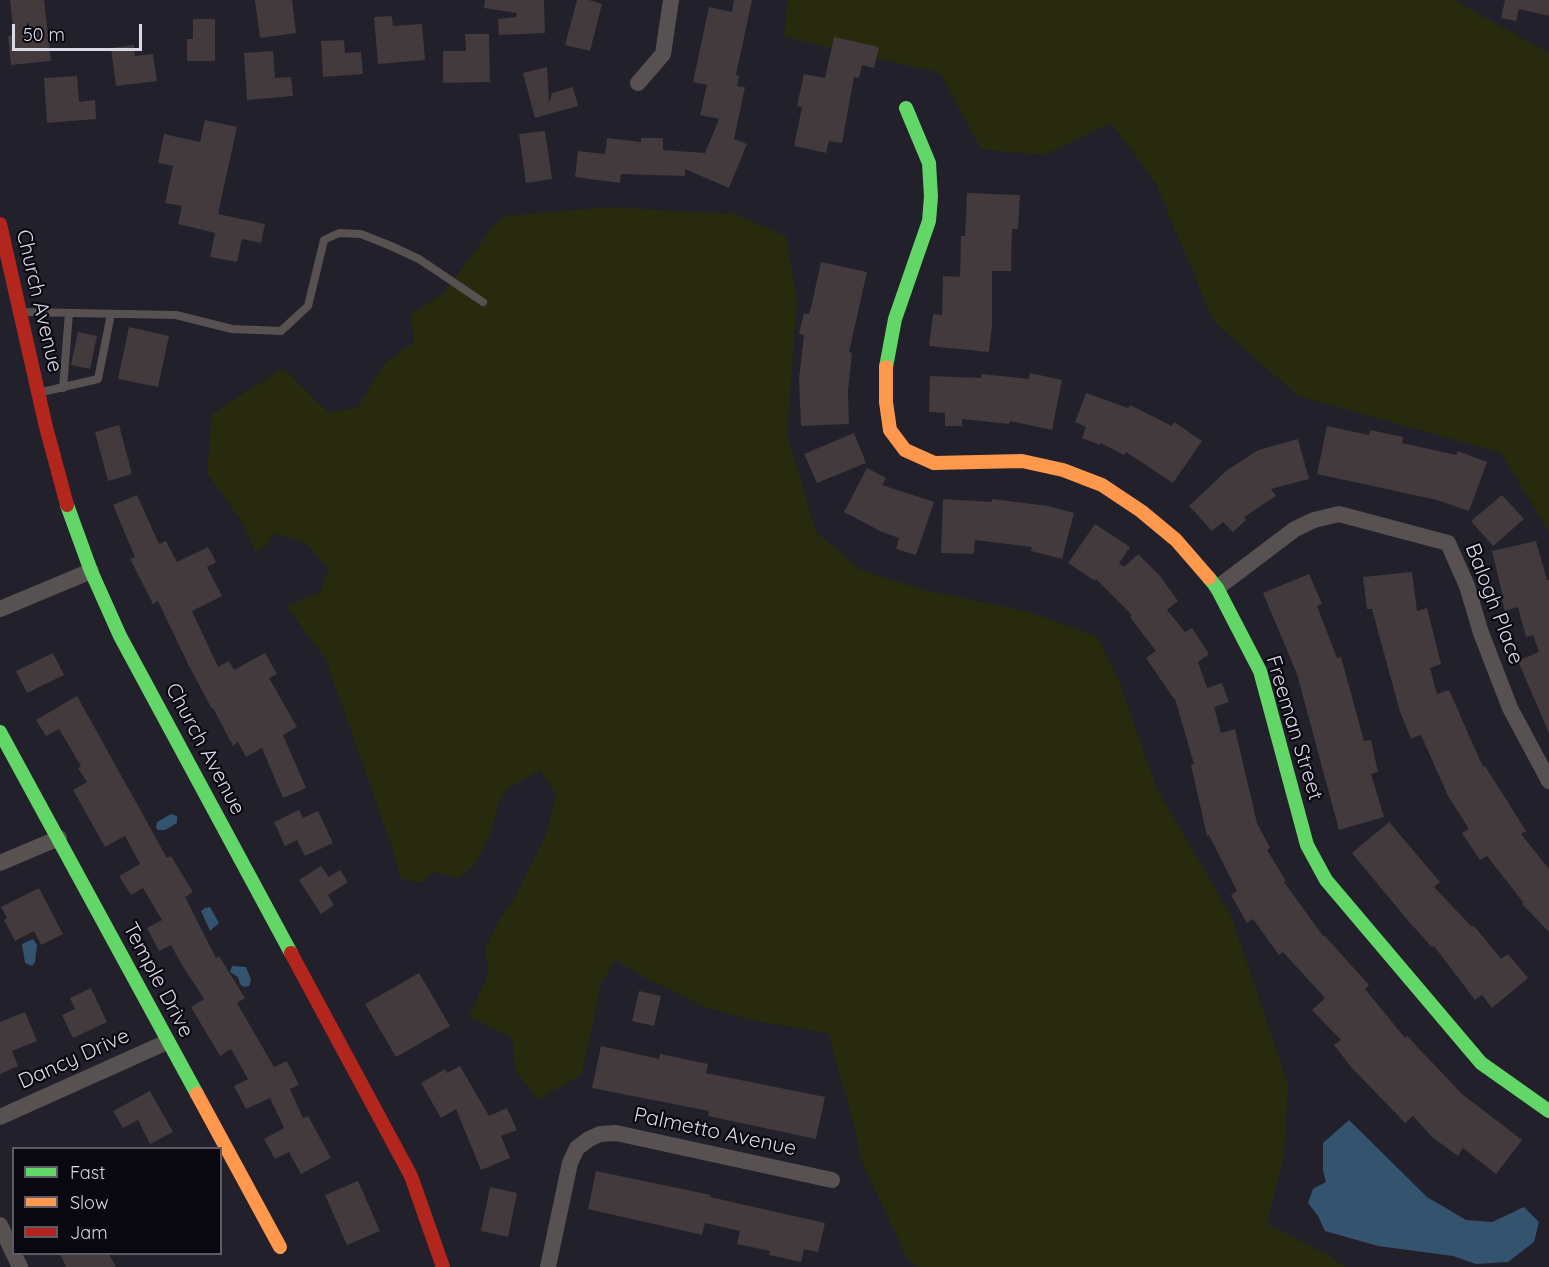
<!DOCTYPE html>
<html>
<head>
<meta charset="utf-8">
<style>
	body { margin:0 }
	#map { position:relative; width:1549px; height:1267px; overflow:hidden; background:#22202a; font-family:Quicksand,sans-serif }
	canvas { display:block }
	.legend { position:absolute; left:12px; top:1147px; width:210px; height:108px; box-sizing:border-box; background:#090710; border:2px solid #5d5b66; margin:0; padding:8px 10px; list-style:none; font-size:18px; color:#dbd9e7 }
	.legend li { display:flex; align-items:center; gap:12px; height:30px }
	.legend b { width:30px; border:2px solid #5d5b66 }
	.scale { position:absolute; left:12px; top:24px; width:130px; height:27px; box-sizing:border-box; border:3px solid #dbd9e7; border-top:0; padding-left:8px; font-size:18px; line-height:21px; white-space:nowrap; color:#dbd9e7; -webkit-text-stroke:4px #090710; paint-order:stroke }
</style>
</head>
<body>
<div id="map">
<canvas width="1549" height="1267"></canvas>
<ul class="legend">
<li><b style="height:8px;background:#63d668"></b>Fast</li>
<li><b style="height:8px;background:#ff974d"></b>Slow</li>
<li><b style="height:8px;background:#b3261e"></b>Jam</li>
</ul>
<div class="scale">50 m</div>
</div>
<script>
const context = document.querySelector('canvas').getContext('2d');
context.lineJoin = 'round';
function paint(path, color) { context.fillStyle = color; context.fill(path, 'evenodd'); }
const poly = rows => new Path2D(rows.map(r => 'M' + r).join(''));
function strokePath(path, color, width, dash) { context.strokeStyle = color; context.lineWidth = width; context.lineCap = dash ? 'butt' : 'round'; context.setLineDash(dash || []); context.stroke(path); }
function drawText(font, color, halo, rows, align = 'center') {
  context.font = font + ' Quicksand,sans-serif'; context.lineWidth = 4.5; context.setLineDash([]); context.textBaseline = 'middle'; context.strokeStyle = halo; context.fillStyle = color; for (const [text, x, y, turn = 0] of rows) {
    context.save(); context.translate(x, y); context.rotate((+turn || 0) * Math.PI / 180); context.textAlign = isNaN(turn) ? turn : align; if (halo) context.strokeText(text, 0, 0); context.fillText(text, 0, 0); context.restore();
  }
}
paint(poly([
	[788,0,1454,0,1549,53,1549,532,1501,453,1298,396,1214,322,1155,182,1111,123,1044,155,981,149,940,73,784,37],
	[609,207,728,214,730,212,786,236,797,302,787,434,816,532,861,570,924,590,1029,612,1098,637,1120,684,1156,787,1231,916,1288,1084,1284,1154,1267,1224,1330,1256,1346,1267,917,1267,908,1260,861,1160,854,1125,828,1033,755,1021,705,1007,647,979,615,960,601,983,582,1074,538,1100,516,1071,512,1038,469,1016,488,975,486,949,498,921,513,901,548,831,556,794,540,770,508,788,499,803,490,835,474,866,458,878,433,872,422,883,401,879,392,847,326,660,288,608,289,605,320,592,329,570,307,544,274,533,268,544,256,553,242,522,207,473,212,414,283,368,328,412,357,408,384,364,414,342,411,314,445,292,493,226,506,216]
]), '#282a0e');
paint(poly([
	[171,814,177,816,177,823,165,830,158,830,156,828,157,822],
	[210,907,219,923,210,931,201,911,205,908],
	[33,939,37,945,35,962,32,966,25,963,22,944],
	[232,966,246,967,251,980,249,986,244,987,240,984,238,977,230,972],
	[1349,1120,1427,1197,1466,1220,1492,1222,1524,1207,1539,1222,1534,1242,1508,1262,1476,1264,1453,1256,1378,1246,1325,1231,1318,1216,1308,1203,1313,1189,1326,1182,1323,1171,1323,1143]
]), '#33536f');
paint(poly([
	[10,0,44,0,51,61,11,65,8,36,14,35],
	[255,0,292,0,296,33,260,38],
	[485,0,544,0,545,33,499,35,498,19,516,17,517,13,484,8],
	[577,0,589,0,602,4,590,51,565,45],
	[734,0,752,0,736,75,739,76,737,86,745,87,734,139,747,144,729,188,685,169,685,176,621,174,620,183,575,177,578,151,605,154,607,138,641,142,641,138,663,138,663,150,705,153,719,119,700,115,707,85,693,82,709,7,732,12],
	[1505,0,1549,0,1549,16,1519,9,1516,21,1501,18],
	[392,16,393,26,422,24,425,60,378,64,374,17],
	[193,19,215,19,215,61,187,61,187,39,193,39],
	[465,34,489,34,490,82,443,83,443,51,466,51],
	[834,37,879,47,874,68,862,65,859,78,854,77,842,143,829,141,826,153,794,146,802,107,797,106,804,74,825,78],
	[344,40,345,53,361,52,363,74,323,77,321,41],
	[134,45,135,56,153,54,157,81,116,86,111,48],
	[273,51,275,78,291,77,293,96,247,100,244,53],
	[547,67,549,104,552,93,573,87,578,106,535,118,523,73],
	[77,76,79,102,95,100,96,119,47,123,44,78],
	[205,120,237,127,218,214,265,224,261,243,242,239,237,262,210,257,215,233,178,224,182,206,165,203,173,166,158,163,164,134,200,142],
	[545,131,552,179,526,183,519,134],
	[967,193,1020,195,1018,229,1012,229,1011,271,992,271,992,326,989,352,929,346,933,314,942,315,943,276,960,277,961,236,965,236],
	[821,262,867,272,849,352,852,353,848,391,849,424,801,426,799,379,804,335,799,334,804,313,809,314,812,303],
	[129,327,169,336,158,387,118,379],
	[78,332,97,336,90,369,71,365],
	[1030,373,1062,380,1052,430,1010,421,1009,424,962,419,962,426,945,426,945,413,929,412,930,376,981,378,982,374,1029,379],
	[1086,393,1128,408,1130,405,1172,426,1174,422,1202,441,1173,483,1126,452,1124,455,1101,443,1100,445,1082,438,1086,427,1075,422],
	[119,425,132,474,108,481,95,432],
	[1327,426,1369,435,1370,430,1403,437,1402,443,1456,455,1458,451,1487,462,1469,511,1437,500,1317,474],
	[854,433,866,463,817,483,804,454],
	[1298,439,1309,479,1271,489,1276,496,1244,517,1246,520,1233,532,1223,522,1212,531,1189,506,1226,471,1258,450],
	[867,468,886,478,882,485,934,502,916,555,896,549,899,538,882,532,844,512],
	[137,495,159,544,166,541,177,562,208,547,216,562,207,567,222,596,192,611,218,667,229,661,234,670,265,653,277,674,269,678,297,727,283,735,306,788,283,798,262,748,246,757,238,742,233,746,213,708,212,709,188,664,158,601,153,604,130,559,135,557,113,505],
	[1502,495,1524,519,1493,546,1471,521],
	[943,499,992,502,992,499,1048,506,1074,513,1062,559,1031,551,1032,547,975,540,974,554,941,553],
	[1095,524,1130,547,1119,563,1124,567,1138,554,1160,576,1178,601,1167,610,1185,632,1192,628,1209,654,1198,662,1207,688,1222,683,1229,702,1214,707,1221,733,1235,729,1257,823,1270,848,1267,850,1286,881,1284,882,1323,936,1324,935,1369,985,1365,989,1405,1038,1407,1036,1462,1094,1522,1140,1496,1174,1463,1148,1458,1156,1432,1137,1413,1116,1405,1123,1352,1068,1334,1045,1341,1040,1312,1010,1325,998,1283,952,1279,955,1253,919,1247,923,1231,895,1237,891,1209,835,1207,836,1191,765,1194,764,1175,699,1174,699,1146,658,1156,651,1130,617,1132,615,1096,579,1095,581,1068,563],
	[1536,541,1547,580,1549,580,1549,733,1518,661,1539,652,1533,635,1526,637,1518,607,1505,611,1500,594,1502,593,1492,551],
	[1412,572,1417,611,1427,608,1441,664,1430,668,1437,694,1449,690,1483,767,1485,766,1526,831,1521,834,1549,869,1549,932,1522,904,1523,902,1487,856,1480,860,1462,833,1469,829,1448,796,1421,735,1411,739,1400,712,1372,609,1367,609,1363,577],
	[1309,574,1322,604,1317,606,1337,658,1341,657,1364,741,1371,740,1378,772,1371,774,1384,817,1339,830,1297,674,1263,593],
	[53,653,64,675,27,693,16,671],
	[77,696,167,858,171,856,193,892,185,897,216,958,219,956,245,998,237,1003,274,1067,287,1061,299,1085,290,1089,303,1118,308,1116,331,1158,301,1174,289,1152,275,1159,264,1139,284,1128,270,1098,246,1109,234,1086,248,1079,231,1049,220,1056,191,1007,204,999,182,965,171,945,159,951,147,928,162,920,143,888,131,895,119,876,140,864,125,836,105,847,73,790,87,782,78,768,81,766,59,729,46,736,36,720],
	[299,810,303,818,318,811,333,843,305,856,297,840,285,846,274,822],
	[1389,822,1440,882,1434,887,1472,927,1474,926,1501,959,1508,954,1528,978,1492,1008,1482,995,1475,1000,1434,946,1432,947,1410,923,1352,853],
	[321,866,329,877,340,870,348,882,328,895,334,905,321,914,299,880],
	[39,888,63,934,41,945,34,931,15,941,4,920,7,918,1,907],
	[419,973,450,1026,396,1057,365,1004],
	[91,988,107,1022,73,1038,62,1015,75,1009,70,998],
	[639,991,661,996,654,1026,632,1021],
	[25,1012,37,1041,12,1051,18,1066,0,1074,0,1022],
	[601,1046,659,1059,660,1054,708,1064,706,1073,825,1097,816,1139,708,1116,709,1111,592,1088],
	[460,1066,489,1116,507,1108,517,1130,501,1136,510,1158,481,1170,456,1109,441,1118,421,1083,445,1069,447,1073],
	[150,1091,173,1132,150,1144,138,1120,123,1128,113,1111],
	[596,1171,711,1195,710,1197,825,1223,818,1252,804,1249,801,1262,769,1255,770,1251,737,1244,740,1231,705,1223,702,1235,588,1209],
	[358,1181,380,1231,347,1245,325,1195],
	[490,1187,517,1193,508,1237,481,1231],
	[60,1254,109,1254,116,1267,66,1267]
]), '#423a3c');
strokePath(poly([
	[23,312,176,315,232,329,281,331,308,306,324,240,339,233,361,234,391,246,419,259,483,302],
	[63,388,69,313],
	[42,392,98,379,111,314]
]), '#575151', 8);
strokePath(poly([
	[638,83,663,54,671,0],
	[1217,588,1295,529,1314,520,1339,514,1448,543,1467,586,1481,633,1510,708,1549,781],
	[0,609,91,571],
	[0,863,59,838],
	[0,1117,167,1042],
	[0,1225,20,1267],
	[548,1267,570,1163,577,1148,589,1139,600,1134,616,1133,832,1180]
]), '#575151', 16);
strokePath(poly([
	[886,367,895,319,929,221,931,197,929,163,906,108],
	[67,505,91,571,120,636,291,953],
	[1209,578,1217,588,1260,671,1307,845,1326,880,1481,1063,1549,1111],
	[0,732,197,1094]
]), '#63d668', 14);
strokePath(poly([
	[886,367,886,402,890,430,905,450,934,463,1022,461,1063,470,1102,485,1141,511,1176,540,1209,578],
	[197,1094,280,1247]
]), '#ff974d', 14);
strokePath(poly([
	[0,224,46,427,67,505],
	[291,953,411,1176,443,1267]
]), '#b3261e', 14);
drawText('21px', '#dbd9e7', '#090710', [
	["Church Avenue",39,301,77],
	["Balogh Place",1494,604,69],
	["Freeman Street",1294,728,73],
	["Church Avenue",205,749,62],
	["Temple Drive",158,980,62],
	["Dancy Drive",74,1059,-24],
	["Palmetto Avenue",715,1132,12]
]);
</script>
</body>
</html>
